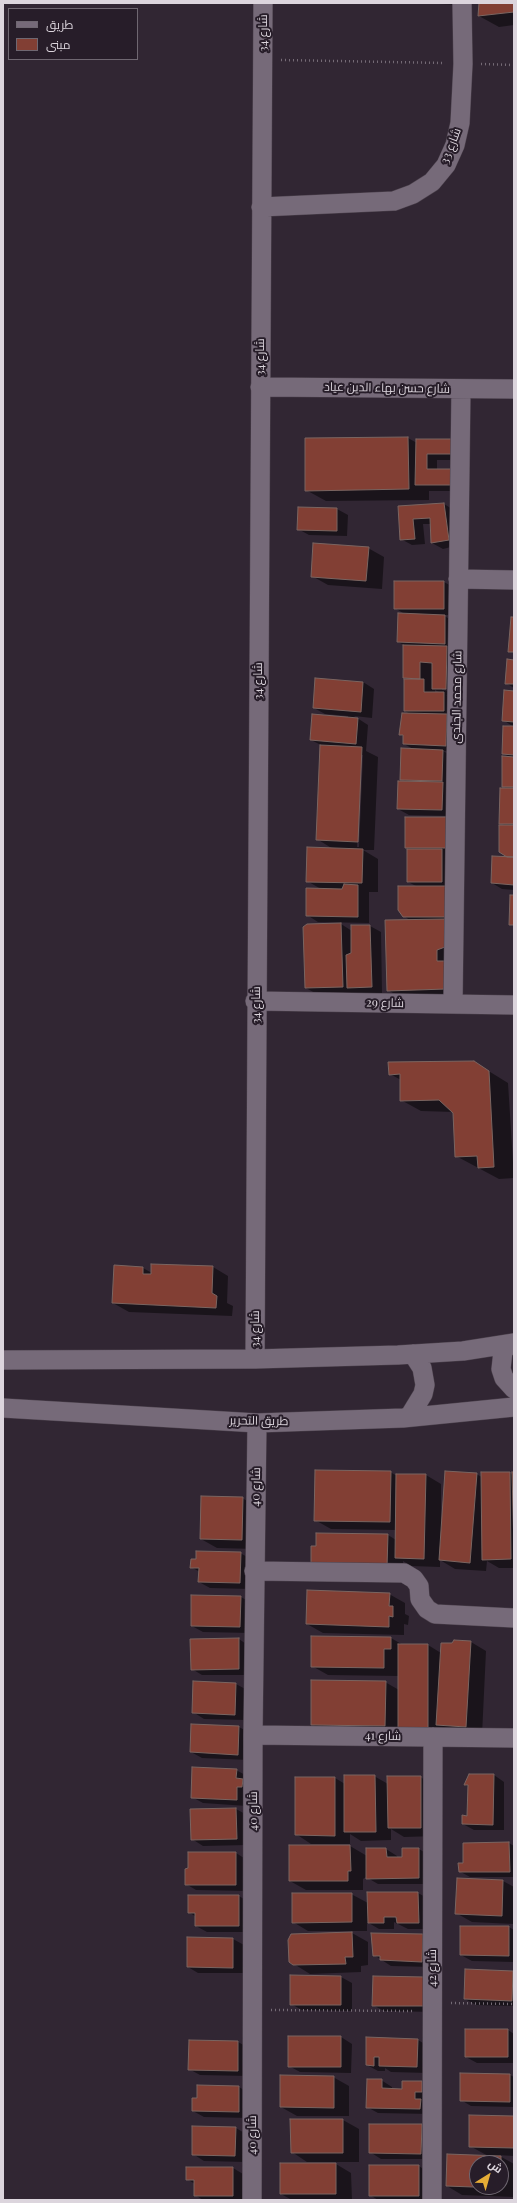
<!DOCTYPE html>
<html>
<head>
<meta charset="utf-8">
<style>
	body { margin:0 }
	#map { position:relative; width:517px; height:2203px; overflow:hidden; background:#312633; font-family:"Playfair Display",Cairo,serif }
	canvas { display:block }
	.frame { position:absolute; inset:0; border:4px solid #dcd5dd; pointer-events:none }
	.legend { position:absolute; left:8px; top:8px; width:130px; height:52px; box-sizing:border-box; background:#271d29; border:1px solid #6f6771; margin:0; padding:5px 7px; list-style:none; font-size:12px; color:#dcd5dd }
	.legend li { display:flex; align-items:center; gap:8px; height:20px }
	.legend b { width:20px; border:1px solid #6f6771 }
	.north { position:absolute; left:469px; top:2155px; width:40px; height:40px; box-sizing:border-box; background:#271d29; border:1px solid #6f6771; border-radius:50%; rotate:37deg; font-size:11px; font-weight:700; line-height:16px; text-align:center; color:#dcd5dd }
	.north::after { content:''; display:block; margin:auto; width:14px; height:18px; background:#e6ad36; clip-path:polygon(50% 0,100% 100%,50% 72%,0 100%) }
</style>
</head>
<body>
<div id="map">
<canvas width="517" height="2203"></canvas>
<div class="frame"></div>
<ul class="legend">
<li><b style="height:5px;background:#766a79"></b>طريق</li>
<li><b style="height:11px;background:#823f34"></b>مبنى</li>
</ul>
<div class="north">ش</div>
</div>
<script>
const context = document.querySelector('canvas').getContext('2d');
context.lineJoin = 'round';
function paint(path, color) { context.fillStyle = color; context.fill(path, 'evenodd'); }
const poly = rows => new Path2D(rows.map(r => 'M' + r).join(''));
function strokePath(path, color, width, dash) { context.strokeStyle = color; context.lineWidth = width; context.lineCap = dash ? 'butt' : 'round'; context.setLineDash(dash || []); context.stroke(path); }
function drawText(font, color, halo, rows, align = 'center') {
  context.font = font + ' "Playfair Display",Cairo,serif'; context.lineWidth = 4; context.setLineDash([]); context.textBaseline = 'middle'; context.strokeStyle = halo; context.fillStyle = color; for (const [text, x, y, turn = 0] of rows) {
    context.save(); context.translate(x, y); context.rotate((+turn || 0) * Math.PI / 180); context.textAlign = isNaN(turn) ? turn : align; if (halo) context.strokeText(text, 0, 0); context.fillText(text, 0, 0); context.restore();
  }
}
paint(poly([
	[408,3,469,3,469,5],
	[480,3,514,3,514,25,499,27,479,16],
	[408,438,417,443,452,440,462,460,437,460,437,470,463,491,429,491,429,500,326,501,306,490,306,439],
	[444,504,454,510,459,545,443,549,432,543,431,524,423,524,425,544,412,545,401,539,399,507],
	[337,509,348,515,347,536,309,535,298,529],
	[368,548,384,557,382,589,328,585,312,576],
	[444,582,455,588,455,615,442,615,456,622,457,695,446,695,454,699,456,752,443,751,454,757,453,816,409,815,398,809,407,782,401,779,415,750,404,744,404,737,400,734,410,714,405,711,408,680,404,678,404,645,398,642,406,615,395,608],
	[442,688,451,689,451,691,442,690],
	[435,690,441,693,435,693],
	[514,661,514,688,506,683],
	[316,679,363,682,374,689,372,718,354,716,368,725,366,751,378,757,374,850,363,850,378,859,378,892,369,892,369,923,318,922,307,915,321,889,307,881,333,849,317,839,321,745,311,740,348,718,348,716,325,714,314,708],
	[361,755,363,755,359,847,357,847],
	[514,692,514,727,503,720],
	[514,727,514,890,502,889,492,883,511,858,506,826,500,823,507,789,503,786,510,757,503,754],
	[452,818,461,998,403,999,388,990,411,921,404,916,418,887,408,882,408,849,406,848],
	[341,924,352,931,370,926,381,932,382,993,322,997,306,988],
	[474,1062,508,1083,514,1178,499,1179,456,1156,454,1112,421,1111,401,1100,401,1080,390,1074],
	[213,1267,228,1276,227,1303,233,1306,232,1316,129,1312,113,1303,143,1268,152,1273],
	[390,1472,397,1476,426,1475,441,1484,441,1520,442,1520,476,1474,482,1477,510,1473,513,1475,514,1473,514,1568,499,1568,487,1561,486,1571,455,1569,440,1560,440,1567,411,1566,403,1561,403,1575,327,1573,388,1535,396,1540,396,1530,331,1529,315,1520],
	[242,1498,258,1507,257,1549,217,1548,201,1539],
	[240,1553,251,1559,250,1589,210,1588,199,1582,200,1572,191,1567,197,1560],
	[389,1594,405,1603,405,1614,409,1616,408,1625,404,1624,404,1635,323,1633,307,1624],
	[241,1597,251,1603,251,1633,203,1632,192,1626],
	[391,1638,403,1645,428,1645,441,1653,471,1642,486,1651,482,1735,327,1733,312,1724,385,1682,399,1690,399,1676,328,1675,312,1666],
	[239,1639,249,1646,250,1675,202,1675,192,1669],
	[236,1684,247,1690,246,1720,204,1719,193,1712],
	[239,1727,250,1733,248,1760,202,1758,191,1752],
	[236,1770,247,1776,247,1806,203,1803,192,1797],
	[494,1775,504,1782,504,1830,474,1830,463,1824,468,1817,469,1787,465,1785],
	[374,1776,388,1784,420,1777,436,1786,437,1836,404,1837,391,1829,391,1840,361,1841,350,1834,350,1844,311,1844,296,1834,335,1778,345,1784],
	[236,1809,247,1815,248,1845,203,1846,192,1839],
	[509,1843,514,1846,514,1877,470,1877,459,1871,464,1864],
	[290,1846,350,1846,367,1856,386,1849,397,1856,397,1858,403,1858,419,1849,429,1855,430,1884,378,1884,366,1877,363,1879,363,1890,306,1890,290,1881],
	[189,1853,236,1853,247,1860,247,1891,196,1890,186,1884,189,1868],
	[458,1879,503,1881,514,1887,514,1924,472,1922,456,1913],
	[368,1893,418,1893,429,1899,429,1929,408,1929,394,1922,394,1929,379,1929,367,1922,367,1931,308,1931,293,1922,351,1894,368,1903],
	[189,1896,239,1896,250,1903,250,1932,207,1932,196,1926,196,1917,189,1912],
	[509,1927,514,1930,514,1962,472,1961,461,1955],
	[352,1933,368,1942,368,1965,361,1966,361,1972,310,1974,294,1964],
	[423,1935,433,1942,433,1967,391,1966,374,1955],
	[188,1938,233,1939,244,1945,244,1973,198,1973,188,1967],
	[513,1972,514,2006,476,2005,465,1999],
	[291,1976,341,1977,352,1983,352,2011,302,2010,291,2004],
	[374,1977,435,2012,384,2011,373,2005],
	[508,2030,514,2034,514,2063,477,2063,466,2057],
	[341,2037,352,2044,351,2073,300,2072,289,2066],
	[367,2038,418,2040,428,2046,428,2073,391,2072,385,2068,385,2071,378,2071,367,2065],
	[238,2042,249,2048,248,2076,200,2075,189,2069],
	[510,2075,514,2077,514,2107,471,2106,461,2100],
	[333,2077,349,2086,349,2116,297,2116,281,2107],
	[381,2080,392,2087,392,2090,403,2090,422,2082,432,2089,431,2114,378,2113,367,2107],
	[239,2087,249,2093,249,2118,204,2117,193,2111,198,2099],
	[514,2117,514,2156,498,2155,514,2164,514,2197,462,2195,447,2186,448,2155,488,2156,470,2146],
	[477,2163,501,2163,501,2187,477,2187],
	[343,2120,359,2129,359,2162,307,2162,292,2152],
	[421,2126,432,2132,432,2159,381,2159,370,2152],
	[236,2128,246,2134,246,2162,204,2161,193,2154],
	[336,2164,351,2173,352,2200,292,2200,281,2194],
	[419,2166,429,2173,429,2200,378,2200,370,2195],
	[233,2168,243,2174,243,2200,203,2200,195,2195,195,2184,187,2179]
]), '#0007');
const building = poly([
	[479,3,514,3,514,12,478,16,479,3],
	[408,437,409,489,305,491,305,438,408,437],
	[416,439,452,439,452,454,427,454,427,469,452,469,452,485,415,485,416,439],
	[444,503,449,540,431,543,430,518,413,519,415,539,400,540,398,506,444,503],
	[298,507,337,508,337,531,297,530,298,507],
	[313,543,369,547,366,581,311,577,313,543],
	[394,581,444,581,444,609,394,609,394,581],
	[398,613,445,615,445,644,397,642,398,613],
	[511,617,514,617,514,652,508,652,511,617],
	[403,645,447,646,446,689,432,689,432,663,420,662,420,679,403,678,403,645],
	[507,659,514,660,514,684,505,684,507,659],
	[315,678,363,682,361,712,313,708,315,678],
	[404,679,424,679,424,692,444,692,444,711,404,711,404,679],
	[504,690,514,691,514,722,502,721,504,690],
	[402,713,447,714,446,746,403,744,403,735,399,735,402,713],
	[312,714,358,718,356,744,310,740,312,714],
	[503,726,514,726,514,755,502,754,503,726],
	[320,745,362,747,358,842,316,840,320,745],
	[401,748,443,750,442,781,400,780,401,748],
	[502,756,514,757,514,787,502,787,502,756],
	[398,781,443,782,442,810,397,809,398,781],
	[500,788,514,788,514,824,499,824,500,788],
	[405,817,453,817,453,848,405,848,405,817],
	[499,825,514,825,514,857,507,857,499,852,499,825],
	[307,847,363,849,362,883,306,882,307,847],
	[407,849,442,849,442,882,407,882,407,849],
	[492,856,514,857,514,885,491,883,492,856],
	[344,884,358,885,358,917,306,916,306,888,342,889,344,884],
	[398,886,449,886,449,917,403,917,398,910,398,886],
	[510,895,514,895,514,925,509,925,510,895],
	[445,919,445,947,437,950,437,961,445,961,446,989,387,991,385,920,445,919],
	[341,923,343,987,305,988,303,927,307,924,341,923],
	[351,925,370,925,372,987,347,988,346,955,351,953,351,925],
	[474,1061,489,1071,494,1167,478,1168,477,1156,455,1157,453,1113,439,1100,400,1101,400,1074,389,1075,388,1062,474,1061],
	[151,1264,213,1266,212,1293,217,1296,216,1308,112,1303,114,1265,143,1267,143,1274,151,1274,151,1264],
	[315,1470,391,1471,390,1522,314,1521,315,1470],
	[445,1471,477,1473,470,1563,439,1560,445,1471],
	[481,1472,510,1472,511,1559,482,1560,481,1472],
	[512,1472,514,1472,514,1549,512,1472],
	[396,1474,426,1474,424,1559,395,1558,396,1474],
	[201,1496,243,1497,242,1540,200,1539,201,1496],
	[316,1533,388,1534,387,1567,311,1565,311,1546,316,1546,316,1533],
	[196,1551,241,1552,240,1583,198,1582,199,1568,190,1568,191,1559,196,1559,196,1551],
	[307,1590,390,1593,389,1606,393,1606,393,1617,389,1616,389,1627,306,1624,307,1590],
	[191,1595,241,1596,240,1627,191,1626,191,1595],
	[311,1636,391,1637,391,1649,384,1649,384,1668,311,1667,311,1636],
	[239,1638,239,1669,191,1670,190,1639,239,1638],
	[454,1640,471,1641,466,1727,436,1725,441,1643,452,1643,454,1640],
	[398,1644,428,1644,428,1728,398,1728,398,1644],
	[311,1680,386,1681,385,1726,311,1725,311,1680],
	[193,1681,236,1683,235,1715,192,1713,193,1681],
	[191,1724,239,1726,238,1755,190,1752,191,1724],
	[192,1767,237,1769,236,1778,243,1779,242,1787,237,1787,237,1800,191,1798,192,1767],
	[469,1774,494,1774,493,1825,462,1824,462,1815,467,1816,468,1785,464,1785,469,1774],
	[344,1775,375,1775,376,1832,344,1832,344,1775],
	[387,1776,421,1776,421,1828,388,1828,387,1776],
	[295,1777,335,1777,335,1836,295,1835,295,1777],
	[236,1808,237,1839,191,1840,190,1809,236,1808],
	[509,1842,510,1872,459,1872,458,1863,463,1863,463,1843,509,1842],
	[289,1845,350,1845,351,1871,348,1871,348,1881,289,1881,289,1845],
	[366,1848,386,1848,387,1857,402,1857,402,1848,419,1848,419,1878,366,1879,366,1848],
	[188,1852,236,1852,236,1885,185,1885,185,1869,188,1868,188,1852],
	[457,1878,503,1880,502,1916,455,1914,457,1878],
	[367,1892,418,1892,419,1923,397,1923,396,1917,384,1917,384,1923,368,1923,367,1892],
	[292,1893,352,1893,352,1922,292,1923,292,1893],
	[188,1895,239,1895,239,1926,195,1926,195,1913,188,1913,188,1895],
	[460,1926,509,1926,509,1956,460,1955,460,1926],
	[352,1932,353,1957,345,1957,346,1964,293,1965,289,1962,288,1940,291,1934,352,1932],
	[371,1933,423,1934,422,1962,380,1960,380,1956,373,1956,371,1933],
	[187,1937,233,1938,233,1968,187,1967,187,1937],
	[465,1969,513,1971,512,2001,464,1999,465,1969],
	[290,1975,341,1976,341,2005,290,2005,290,1975],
	[373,1976,425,1977,424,2006,372,2006,373,1976],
	[465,2029,508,2029,508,2057,465,2057,465,2029],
	[288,2036,341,2036,341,2067,288,2067,288,2036],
	[366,2037,418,2039,417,2067,379,2066,379,2057,374,2057,374,2066,366,2065,366,2037],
	[189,2040,238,2041,238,2071,188,2070,189,2040],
	[460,2073,510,2074,510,2102,460,2101,460,2073],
	[280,2075,334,2076,334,2108,280,2107,280,2075],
	[367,2079,382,2079,382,2088,402,2089,402,2081,422,2081,422,2092,415,2092,415,2099,421,2099,420,2109,366,2108,367,2079],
	[197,2085,239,2086,239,2112,192,2111,192,2098,197,2098,197,2085],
	[469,2115,514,2116,514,2148,469,2147,469,2115],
	[290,2119,343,2119,343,2153,291,2153,290,2119],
	[369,2124,422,2124,421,2154,369,2153,369,2124],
	[192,2126,236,2127,235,2156,192,2155,192,2126],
	[447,2154,501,2156,501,2165,501,2163,477,2163,477,2187,500,2188,446,2186,447,2154],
	[280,2163,336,2163,336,2194,280,2194,280,2163],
	[369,2165,419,2165,419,2196,369,2196,369,2165],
	[186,2167,233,2167,233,2196,194,2196,194,2180,186,2180,186,2167]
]);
paint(building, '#823f34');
strokePath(building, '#7a6561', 1);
const minor = poly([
	[261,207,394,201,413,194,432,182,446,165,455,145,460,123,463,64,462,3],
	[260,387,514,389],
	[458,579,514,580],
	[255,1001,514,1005],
	[453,1004,461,389],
	[510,1344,503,1351,501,1369,504,1378,514,1389],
	[255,1359,263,3],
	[3,1360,255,1359,398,1355,463,1351,514,1343],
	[3,1408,257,1423,403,1418,514,1407],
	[409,1417,423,1394,425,1385,422,1368,413,1354],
	[254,1571,404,1573,414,1579,419,1586,420,1599,427,1609,435,1614,514,1618],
	[253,1735,514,1738],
	[252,2200,253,1735,257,1423],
	[432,2200,433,1737]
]);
strokePath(minor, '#4c424d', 20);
strokePath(poly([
	[281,60,444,63],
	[481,64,514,65],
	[451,2003,514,2004],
	[271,2010,414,2011]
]), '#756b76', 2.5, [1, 3]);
strokePath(minor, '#766a79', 19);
drawText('12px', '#dcd5dd', '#271d29', [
	["شارع 34",263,33,-90],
	["شارع 33",451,146,-69],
	["شارع 34",260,357,-90],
	["شارع حسن بهاء الدين عياد",387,388,1],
	["شارع 34",258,681,-90],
	["شارع محمد الجندى",457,697,-89],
	["شارع 29",385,1003,1],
	["شارع 34",256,1005,-90],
	["شارع 34",255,1329,-90],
	["طريق التحرير",259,1421,1],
	["شارع 40",256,1487,-89],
	["شارع 41",383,1736,1],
	["شارع 40",253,1811,-90],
	["شارع 42",432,1968,-90],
	["شارع 40",252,2135,-90]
]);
</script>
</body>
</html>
